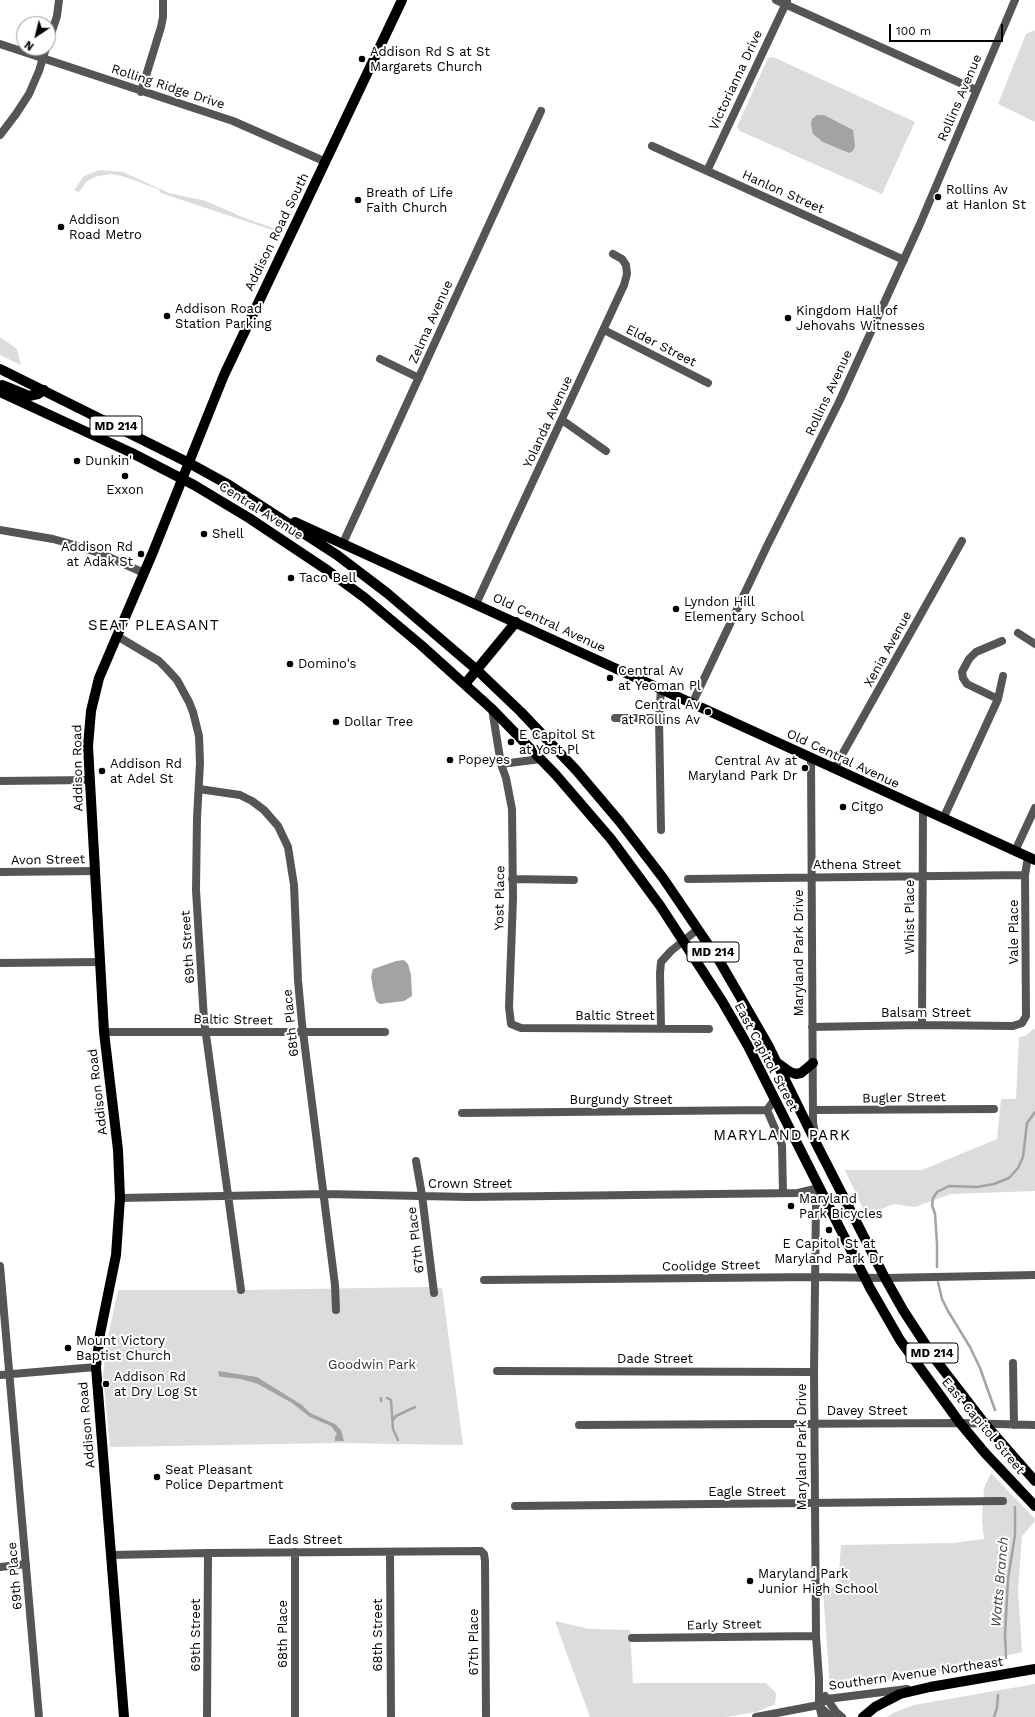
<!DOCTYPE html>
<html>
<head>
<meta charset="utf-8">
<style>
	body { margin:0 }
	#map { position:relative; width:1035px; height:1717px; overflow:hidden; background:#fff; font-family:"Work Sans",sans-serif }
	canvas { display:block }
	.north { position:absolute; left:16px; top:16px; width:40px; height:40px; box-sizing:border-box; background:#fff; border:1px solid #999; border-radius:50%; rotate:215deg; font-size:11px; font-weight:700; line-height:16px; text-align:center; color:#000 }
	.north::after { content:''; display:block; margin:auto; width:14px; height:18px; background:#000; clip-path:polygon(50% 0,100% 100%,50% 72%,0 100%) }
	.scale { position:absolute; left:889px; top:24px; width:114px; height:18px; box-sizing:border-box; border:2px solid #000; border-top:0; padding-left:5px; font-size:12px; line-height:14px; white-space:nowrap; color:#000; -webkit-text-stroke:3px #fff; paint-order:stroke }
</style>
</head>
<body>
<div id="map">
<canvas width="1035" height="1717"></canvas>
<div class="north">N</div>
<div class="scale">100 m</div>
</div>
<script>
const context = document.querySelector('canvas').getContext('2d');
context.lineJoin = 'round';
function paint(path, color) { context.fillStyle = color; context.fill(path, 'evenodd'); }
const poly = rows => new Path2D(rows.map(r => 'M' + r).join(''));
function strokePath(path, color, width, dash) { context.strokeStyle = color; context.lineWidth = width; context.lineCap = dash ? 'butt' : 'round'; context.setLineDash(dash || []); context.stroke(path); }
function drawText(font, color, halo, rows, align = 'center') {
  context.font = font + ' "Work Sans",sans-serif'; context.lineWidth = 4; context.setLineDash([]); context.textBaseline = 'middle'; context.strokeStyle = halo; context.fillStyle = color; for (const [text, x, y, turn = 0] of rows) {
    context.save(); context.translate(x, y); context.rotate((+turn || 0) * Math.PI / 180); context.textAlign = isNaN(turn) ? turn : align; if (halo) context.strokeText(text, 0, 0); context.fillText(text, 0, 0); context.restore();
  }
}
paint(poly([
	[1035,30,1035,122,998,104,1026,34],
	[773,57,915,122,882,194,740,131,737,127,768,58],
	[99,170,123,172,169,193,206,201,242,217,273,228,272,230,161,193,158,189,122,176,111,174,98,176,87,181,79,192,74,190,84,176],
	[0,337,17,349,21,365,0,355],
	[1035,1028,1035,1191,951,1194,915,1207,894,1204,866,1215,845,1170,922,1170,997,1139,1001,1099,1016,1099,1019,1037,1025,1036],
	[429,1287,442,1288,463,1445,337,1443,110,1447,103,1376,107,1341,118,1290,245,1290],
	[991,1473,1035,1519,1035,1521,1022,1536,1018,1591,1022,1652,940,1671,830,1690,823,1588,838,1586,841,1545,953,1543,984,1539,982,1520,984,1488],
	[555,1621,589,1629,630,1630,633,1683,766,1683,776,1693,775,1704,757,1712,726,1717,590,1717],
	[1035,1684,1035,1717,887,1717,893,1713,914,1705]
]), '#dcdcdc');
paint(poly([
	[817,115,824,115,853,130,855,146,853,151,849,153,823,142,813,134,811,125,812,119],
	[404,960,408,964,411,975,412,996,404,1001,380,1004,376,1001,373,988,371,977,373,969,396,961],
	[218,1371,257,1377,302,1405,310,1413,335,1424,341,1430,344,1441,335,1441,335,1437,337,1434,331,1426,310,1417,292,1403,258,1384,241,1379,222,1377,219,1376]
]), '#a3a3a3');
strokePath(poly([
	[937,1267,937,1244,935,1214,932,1205,933,1198,937,1192,949,1186,977,1187,994,1184,1009,1178,1018,1168,1023,1157,1027,1123,1035,1112],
	[938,1282,942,1299,948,1311,970,1347,980,1368,995,1410],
	[387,1398,391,1400,393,1429,398,1440],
	[381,1401,381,1398],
	[393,1420,396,1416,415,1407],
	[1006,1658,1005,1634,1008,1579,1015,1535,1015,1507],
	[994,1717,997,1708,998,1695]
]), '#a3a3a3', 2.5);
strokePath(poly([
	[776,0,976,90],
	[48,43,57,16,59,0],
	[0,44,233,121,326,162],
	[141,92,161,27,163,17,163,0],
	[0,135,16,114,29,94,39,71,46,48],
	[652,146,904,260],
	[707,171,787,1],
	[604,330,708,383],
	[380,359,419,378],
	[562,420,606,451],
	[0,530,53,539,71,544,102,554,144,573],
	[343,543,541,111],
	[476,604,624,285,627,274,626,265,622,259,613,254],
	[1018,633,1035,644],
	[117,636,159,661,166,668,177,680,189,702,193,712,199,736,200,763,197,818,196,890,204,1020,241,1290],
	[661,689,659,718,661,830],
	[998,699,967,684,963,678,962,672,969,659,976,652,1002,641],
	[692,704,767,546,839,402,920,224,1015,0],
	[492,709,501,764,506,778,512,809,513,899,509,1007,511,1024,521,1028,709,1029],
	[615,718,659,718],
	[811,758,813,1123,816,1137],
	[501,764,541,759],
	[834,769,962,541],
	[0,781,90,780],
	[199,789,240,795,252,801,264,810,278,826,288,847,294,885,298,980,302,1024,335,1285,336,1310],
	[943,819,998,699,1003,676],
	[1015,851,1035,808],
	[0,872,96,871],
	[512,879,574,880],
	[688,879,1025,875],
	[0,963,101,962],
	[922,1025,923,810],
	[812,1027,922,1025,1013,1026,1022,1023,1026,1016,1025,875,1028,857],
	[661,1028,660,973,661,962,671,951,698,929],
	[104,1032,385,1032],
	[767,1110,782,1145,783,1193],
	[813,1110,994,1109],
	[462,1113,767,1110,774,1100],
	[416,1161,422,1195,434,1293],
	[120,1198,325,1194,469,1197,798,1193,819,1188,816,1202,814,1372,816,1636,819,1679,819,1705,822,1717],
	[0,1266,39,1717],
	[484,1280,815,1277,885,1278,1035,1275],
	[1013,1363,1014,1425],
	[497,1371,814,1372],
	[0,1375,96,1367],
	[579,1425,960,1423,1035,1425],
	[515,1506,1003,1501],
	[390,1552,391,1717],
	[111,1555,208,1553,481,1551,484,1554,485,1561,486,1717],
	[0,1567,26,1564],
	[632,1638,816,1636],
	[825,1696,836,1712,842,1717],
	[819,1706,831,1717],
	[207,1717,208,1553],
	[295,1717,295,1552],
	[756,1717,819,1705,827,1699,907,1689]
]), '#555', 8);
strokePath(poly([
	[0,369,189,463,229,485,337,555,387,593,477,670,521,712,576,770,620,822,663,878,720,962,768,1045,818,1147,885,1278,903,1310,935,1359,985,1424,1035,1481],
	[2,385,29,396,38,394,44,390],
	[0,392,132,453,194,485,249,518,327,570,365,598,421,645,492,709,556,775,611,839,661,907,722,1001,748,1046,870,1288,900,1340,960,1423,985,1453,1035,1506],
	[295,522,1035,860],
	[465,684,516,622],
	[779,1064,790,1072,796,1074,801,1073,813,1063],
	[124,1717,96,1367,100,1334,116,1255,120,1198,118,1150,104,1032,88,746,91,711,99,678,153,552,224,375,402,0],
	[863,1717,875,1707,900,1694,930,1687,1035,1669]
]), '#000', 10);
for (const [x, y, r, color] of [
	[362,59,4,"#000"],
	[938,197,4,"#000"],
	[358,200,4,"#000"],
	[61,227,4,"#000"],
	[167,316,4,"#000"],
	[788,318,4,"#000"],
	[77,461,4,"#000"],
	[125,476,4,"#000"],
	[204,534,4,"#000"],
	[141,554,4,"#000"],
	[291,578,4,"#000"],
	[676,609,4,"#000"],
	[290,664,4,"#000"],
	[610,678,4,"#000"],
	[708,712,4,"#000"],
	[336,722,4,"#000"],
	[511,742,4,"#000"],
	[450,760,4,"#000"],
	[805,768,4,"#000"],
	[102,771,4,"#000"],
	[843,807,4,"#000"],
	[791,1206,4,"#000"],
	[829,1230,4,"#000"],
	[68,1348,4,"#000"],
	[106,1384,4,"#000"],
	[157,1477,4,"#000"],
	[750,1581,4,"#000"]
]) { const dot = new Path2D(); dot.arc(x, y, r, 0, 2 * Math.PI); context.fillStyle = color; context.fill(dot); strokePath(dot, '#fff', 1.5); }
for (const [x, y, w] of [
	[116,426,52],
	[713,952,52],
	[932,1353,52]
]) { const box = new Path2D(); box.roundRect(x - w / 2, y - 10, w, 20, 3); context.fillStyle = '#fff'; context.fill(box); strokePath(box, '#000', 1); }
drawText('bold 12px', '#000', null, [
	["MD 214",116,426],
	["MD 214",713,952],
	["MD 214",932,1353]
]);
drawText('13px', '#000', '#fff', [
	["Addison Rd S at St",370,52],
	["Margarets Church",370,67],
	["Rollins Av",946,190],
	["at Hanlon St",946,205],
	["Breath of Life",366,193],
	["Faith Church",366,208],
	["Addison",69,220],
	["Road Metro",69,235],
	["Addison Road",175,309],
	["Station Parking",175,324],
	["Kingdom Hall of",796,311],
	["Jehovahs Witnesses",796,326],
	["Dunkin'",85,461],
	["Exxon",125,490,"center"],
	["Shell",212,534],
	["Addison Rd",133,547,"right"],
	["at Adak St",133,562,"right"],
	["Taco Bell",299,578],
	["Lyndon Hill",684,602],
	["Elementary School",684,617],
	["Domino's",298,664],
	["Central Av",618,671],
	["at Yeoman Pl",618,686],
	["Central Av",700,705,"right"],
	["at Rollins Av",700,720,"right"],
	["Dollar Tree",344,722],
	["E Capitol St",519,735],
	["at Yost Pl",519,750],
	["Popeyes",458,760],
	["Central Av at",797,761,"right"],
	["Maryland Park Dr",797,776,"right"],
	["Addison Rd",110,764],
	["at Adel St",110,779],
	["Citgo",851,807],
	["Maryland",799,1199],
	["Park Bicycles",799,1214],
	["E Capitol St at",829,1244,"center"],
	["Maryland Park Dr",829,1259,"center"],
	["Mount Victory",76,1341],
	["Baptist Church",76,1356],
	["Addison Rd",114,1377],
	["at Dry Log St",114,1392],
	["Seat Pleasant",165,1470],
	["Police Department",165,1485],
	["Maryland Park",758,1574],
	["Junior High School",758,1589]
], 'left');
drawText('13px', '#000', '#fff', [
	["Victorianna Drive",736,80,-65],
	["Rolling Ridge Drive",168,87,18],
	["Rollins Avenue",960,98,-67],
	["Hanlon Street",783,192,24],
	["Addison Road South",277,232,-64],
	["Zelma Avenue",431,322,-66],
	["Elder Street",661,346,27],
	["Rollins Avenue",829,393,-65],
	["Yolanda Avenue",548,422,-65],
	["Central Avenue",261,511,32],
	["Old Central Avenue",549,623,25],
	["Xenia Avenue",888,649,-61],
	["Old Central Avenue",843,759,25],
	["Addison Road",78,768,-91],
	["Avon Street",48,860,-1],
	["Athena Street",857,865],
	["Yost Place",500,898,-89],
	["Whist Place",910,917,-90],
	["Vale Place",1014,932,-90],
	["69th Street",188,947,-94],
	["Maryland Park Drive",799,953,-90],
	["Balsam Street",926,1013],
	["Baltic Street",615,1016],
	["Baltic Street",233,1020,1],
	["68th Place",291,1023,-96],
	["East Capitol Street",766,1057,62],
	["Addison Road",98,1092,-97],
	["Bugler Street",904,1098,-1],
	["Burgundy Street",621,1100],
	["Crown Street",470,1184],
	["67th Place",416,1240,-97],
	["Coolidge Street",711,1266,-1],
	["Dade Street",655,1359],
	["Davey Street",867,1411],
	["Addison Road",87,1425,-95],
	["East Capitol Street",983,1426,50],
	["Maryland Park Drive",802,1447,-90],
	["Eagle Street",747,1492],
	["Eads Street",305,1540],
	["69th Place",15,1576,-95],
	["Early Street",724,1625,-1],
	["68th Place",283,1634,-90],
	["69th Street",196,1635,-90],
	["68th Street",378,1635,-90],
	["67th Place",474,1642,-90],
	["Southern Avenue Northeast",916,1674,-8]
]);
drawText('13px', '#333', '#fff', [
	["Goodwin Park",372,1365]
]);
drawText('italic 14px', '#444', '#fff', [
	["Watts Branch",1000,1582,-85]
]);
context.letterSpacing = '1px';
drawText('15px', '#000', '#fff', [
	["SEAT PLEASANT",154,626],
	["MARYLAND PARK",782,1136]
]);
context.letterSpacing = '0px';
</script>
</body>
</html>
